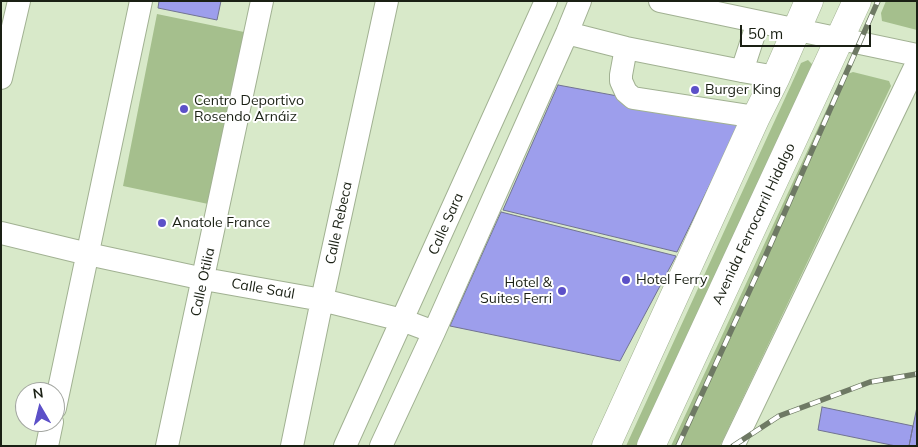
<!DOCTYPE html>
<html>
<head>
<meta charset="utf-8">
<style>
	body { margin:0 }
	#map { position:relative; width:918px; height:447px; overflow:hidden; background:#d8e9c9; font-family:Mulish,sans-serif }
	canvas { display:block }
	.frame { position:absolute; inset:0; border:2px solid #1a2014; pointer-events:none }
	.north { position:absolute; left:15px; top:382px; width:50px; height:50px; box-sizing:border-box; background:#fff; border:1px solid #a3a6a1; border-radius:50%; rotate:352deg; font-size:14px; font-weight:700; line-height:20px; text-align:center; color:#1a2014 }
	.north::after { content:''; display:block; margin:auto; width:18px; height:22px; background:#5c50c8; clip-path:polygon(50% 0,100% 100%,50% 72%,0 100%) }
	.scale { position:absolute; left:740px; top:25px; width:131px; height:22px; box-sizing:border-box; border:2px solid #1a2014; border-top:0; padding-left:6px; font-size:15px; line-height:18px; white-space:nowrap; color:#1a2014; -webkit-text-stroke:4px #fff; paint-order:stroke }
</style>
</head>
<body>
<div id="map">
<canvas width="918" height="447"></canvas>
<div class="frame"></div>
<div class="north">N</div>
<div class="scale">50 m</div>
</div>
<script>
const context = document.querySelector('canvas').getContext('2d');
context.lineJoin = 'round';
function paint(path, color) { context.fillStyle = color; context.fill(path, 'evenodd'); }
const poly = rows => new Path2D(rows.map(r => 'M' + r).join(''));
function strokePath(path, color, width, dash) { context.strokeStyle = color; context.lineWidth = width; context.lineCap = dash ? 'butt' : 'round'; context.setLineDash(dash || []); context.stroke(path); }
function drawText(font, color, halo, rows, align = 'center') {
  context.font = font + ' Mulish,sans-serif'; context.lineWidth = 4; context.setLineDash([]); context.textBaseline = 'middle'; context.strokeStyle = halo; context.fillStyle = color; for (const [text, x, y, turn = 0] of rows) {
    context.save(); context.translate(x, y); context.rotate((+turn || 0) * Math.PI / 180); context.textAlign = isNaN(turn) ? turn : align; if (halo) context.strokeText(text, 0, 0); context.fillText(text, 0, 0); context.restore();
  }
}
paint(poly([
	[886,1,917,1,917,30,882,21,881,13],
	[157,14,244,32,213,205,123,186],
	[808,60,813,65,644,446,626,446,797,72,801,63],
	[853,72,889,81,891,86,720,446,671,446,842,76]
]), '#a5bf8d');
const building = poly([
	[159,1,221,1,217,20,158,8,159,1],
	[558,85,742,119,677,252,503,210,558,85],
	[501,212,676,256,620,361,450,326,501,212],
	[822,407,913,426,909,446,896,446,818,430,822,407],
	[917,407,917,446,909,446,913,426,917,407]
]);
paint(building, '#9d9eec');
strokePath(building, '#717391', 1);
const minor = poly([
	[660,1,917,55],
	[567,33,626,48,742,71,776,77],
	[626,48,621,75,621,81,626,92,633,98,756,117],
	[742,71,758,22],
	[1,78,19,1],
	[1,233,88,254,204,279,322,300,402,320,434,332],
	[55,408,141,1],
	[47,446,52,422],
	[167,446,262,1],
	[292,446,322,300,387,1],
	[345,446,546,1],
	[381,446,434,332,567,33,580,1],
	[733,446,917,63]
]);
const major = poly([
	[606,446,756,117,776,77,809,1],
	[651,446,857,1]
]);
strokePath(minor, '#a1b192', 24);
strokePath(major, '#a1b192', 29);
strokePath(minor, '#fff', 22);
strokePath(major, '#fff', 28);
const rail = poly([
	[678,446,765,257,878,1],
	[733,446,779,416,870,382,917,374]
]);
strokePath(rail, '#6e7964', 5.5);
strokePath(rail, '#fff', 4, [11]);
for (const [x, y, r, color] of [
	[695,90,5,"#5c50c8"],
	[184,109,5,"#5c50c8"],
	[162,223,5,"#5c50c8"],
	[626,280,5,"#5c50c8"],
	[562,291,5,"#5c50c8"]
]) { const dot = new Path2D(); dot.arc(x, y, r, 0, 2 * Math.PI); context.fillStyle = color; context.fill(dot); strokePath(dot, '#fff', 2); }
drawText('14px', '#1a2014', '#fff', [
	["Burger King",705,90],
	["Centro Deportivo",194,101],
	["Rosendo Arnáiz",194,117],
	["Anatole France",172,223],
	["Hotel Ferry",636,280],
	["Hotel &",552,283,"right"],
	["Suites Ferri",552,299,"right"]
], 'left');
drawText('14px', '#1a2014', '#fff', [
	["Calle Rebeca",339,223,-78],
	["Calle Sara",446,224,-66],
	["Avenida Ferrocarril Hidalgo",754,224,-65],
	["Calle Otilia",203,282,-78],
	["Calle Saúl",263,289,10]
]);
</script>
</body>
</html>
